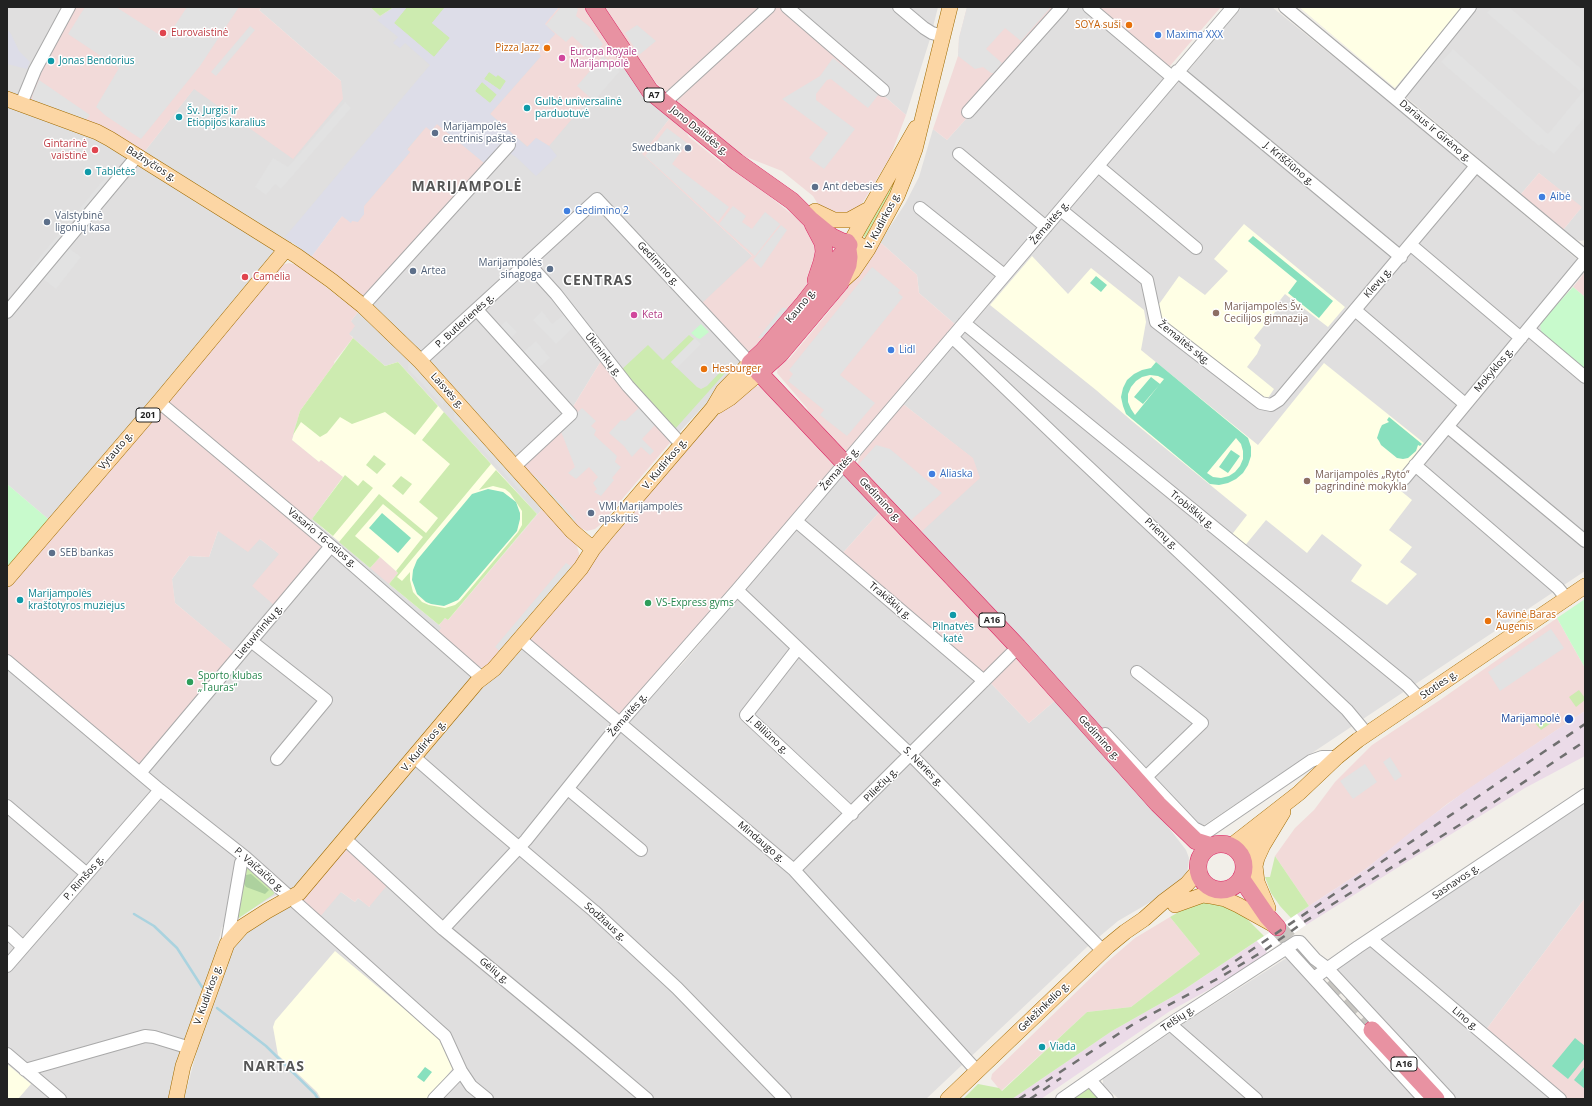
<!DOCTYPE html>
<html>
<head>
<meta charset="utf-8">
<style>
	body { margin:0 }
	#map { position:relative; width:1592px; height:1106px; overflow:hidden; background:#f2efe9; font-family:"Open Sans",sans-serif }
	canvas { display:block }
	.frame { position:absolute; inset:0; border:8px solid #222; pointer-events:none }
</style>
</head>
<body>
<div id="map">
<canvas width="1592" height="1106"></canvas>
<div class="frame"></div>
</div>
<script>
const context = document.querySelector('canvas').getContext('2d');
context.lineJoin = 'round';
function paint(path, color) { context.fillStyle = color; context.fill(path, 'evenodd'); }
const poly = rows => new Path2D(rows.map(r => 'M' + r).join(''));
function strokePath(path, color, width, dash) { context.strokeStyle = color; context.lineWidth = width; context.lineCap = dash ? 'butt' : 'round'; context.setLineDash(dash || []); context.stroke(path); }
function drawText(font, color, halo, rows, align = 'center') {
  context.font = font + ' "Open Sans",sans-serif'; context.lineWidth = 3; context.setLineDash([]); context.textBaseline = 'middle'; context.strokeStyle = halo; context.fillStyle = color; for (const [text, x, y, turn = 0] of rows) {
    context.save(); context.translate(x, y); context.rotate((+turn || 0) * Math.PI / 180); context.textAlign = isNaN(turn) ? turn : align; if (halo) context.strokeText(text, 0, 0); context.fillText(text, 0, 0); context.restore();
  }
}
paint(poly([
	[7,7,69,7,145,151,194,88,341,81,259,10,262,7,370,7,380,16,394,7,559,7,545,24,622,60,670,118,643,154,752,256,749,357,674,438,604,356,571,410,517,462,379,315,374,306,375,299,342,216,311,257,292,242,54,524,7,484],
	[782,7,938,7,930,39,906,115],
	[1067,7,1083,7,1176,85,1242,7,1272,7,1397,108,1585,266,1585,272,1540,324,1585,372,1585,571,1204,825,1197,823,1109,731,1093,723,919,534,972,458,903,404,964,332,919,293,917,275,880,242,905,204,919,177,933,129,947,140],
	[1299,7,1585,7,1585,240,1580,241,1573,238,1563,230,1581,208,1539,173,1521,194],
	[358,312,371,319,543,508,448,620,439,625,442,628,434,638,472,674,472,680,293,889,287,890,272,897,222,927,211,974,185,1037,169,1099,7,1099,7,661,238,656,175,603,172,579,189,556,209,557,218,531,260,539,280,554,304,528,291,440,296,423,353,337,348,334,351,321],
	[846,473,883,508,841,555,984,676,1029,723,1058,698,1152,806,1186,850,1189,858,1187,875,1178,886,1118,921,1087,947,926,1099,184,1099,197,1050,220,986,231,947,244,929,273,911,341,892,355,902,358,898,370,907,349,845,480,686,521,647,609,720,632,718,685,661,842,474],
	[1585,802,1585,898,1485,1031,1568,1099,1455,1099,1334,970],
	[1288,957,1420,1099,1119,1099,1103,1085,1103,1079,1186,1022]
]), '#e0dfdf');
paint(poly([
	[69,7,262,7,259,10,341,81,343,99,293,159,194,89,145,151,139,156,21,104],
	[559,7,586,7,622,60,549,146,536,138,528,147,490,114,541,56,538,53,555,34,544,24],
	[603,7,782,7,906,115,890,157,857,212,848,217,819,206,813,196,782,171,736,153,664,92,641,65],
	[967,7,1067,7,947,140,933,129,958,56,959,38],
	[1083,7,1221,7,1163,74],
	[670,118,685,130,689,137,723,164,732,167,768,195,816,234,819,240,811,282,749,357,700,305,752,256,642,154],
	[437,124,489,167,369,300,311,257,342,216,352,221,358,221,364,214,364,206,410,152,407,150,426,127],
	[1539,173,1582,207,1563,230,1521,194],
	[880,242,917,275,919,293,957,326,847,453,842,451,810,416,807,408,777,373,778,367,790,358,831,309,840,294],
	[289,263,298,265,358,312,351,321,355,326,349,334,353,338,334,362,335,364,296,423,292,440,319,462,321,460,343,477,305,528,324,544,274,605,252,586,279,554,260,539,248,552,218,531,209,557,189,556,172,579,175,603,239,656,140,773,7,661,7,579,278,266],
	[1585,272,1585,297,1573,287],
	[604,356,674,438,601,524,595,529,587,531,576,526,517,462,571,410],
	[757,386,763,388,836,463,836,468,623,713,617,714,527,639,673,466,723,409,751,387],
	[903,404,973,458,980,478,919,534,857,465,860,456],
	[543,508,577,546,580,557,492,664,483,668,478,666,438,632,441,628,439,625,445,618,448,620],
	[883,508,1058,698,1029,723,984,676,841,555],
	[380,557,398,573,389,584,370,568],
	[1557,618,1585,668,1585,711,1447,804,1367,868,1309,906,1275,856,1295,828,1314,810,1335,782,1372,745,1440,700],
	[349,845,389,883,369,907,358,898,355,902,341,892,319,918,300,901],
	[1585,898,1585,1099,1568,1099,1485,1031],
	[1170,917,1200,954,1131,1007,1087,1012,1001,1091,991,1079,992,1074,1107,962,1135,938]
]), '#f2dad9');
paint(poly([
	[1585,711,1585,756,1525,788,1306,925,1297,914,1367,868,1418,826,1468,789],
	[1257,941,1267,952,1264,956,1221,983,1170,1011,1041,1099,1012,1099,1112,1031,1179,993]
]), '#ebdbe8');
paint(poly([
	[1299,7,1463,7,1395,88],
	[1244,224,1345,307,1328,327,1285,294,1273,309,1276,311,1254,338,1261,345,1257,354,1247,367,1274,389,1268,398,1262,400,1160,320,1157,307,1179,276,1205,295,1228,271,1214,259],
	[1032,256,1068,294,1091,268,1144,310,1146,322,1141,350,1258,445,1324,363,1424,443,1408,464,1417,471,1401,491,1412,500,1389,530,1412,547,1400,562,1417,574,1387,605,1351,581,1362,565,1322,534,1307,553,1266,520,1243,548,1230,537,1247,515,1132,421,1096,390,990,305],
	[353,338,385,366,398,362,537,514,448,620,445,618,439,625,389,584,398,573,380,557,370,568,312,519,343,477,321,460,319,462,292,440,300,411],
	[335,951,439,1038,453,1068,428,1099,321,1099,317,1092,278,1055,273,1027,275,1021],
	[7,1064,31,1084,18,1099,7,1099]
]), '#ffffe5');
paint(poly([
	[370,7,394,7,380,16],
	[407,7,445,7,432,23,450,38,434,57,394,23],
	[489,72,498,75,506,81,500,90,484,79],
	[482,82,497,94,490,103,475,91],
	[898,175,899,176,865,238,863,235],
	[689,335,694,339,671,362,677,368,697,387,701,389,707,386,723,369,726,372,675,429,620,371,648,345,663,360],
	[353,338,385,366,398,362,438,406,415,435,385,412,352,424,340,417,327,433,320,437,301,422,293,435,300,411],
	[444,412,491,464,397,577,402,581,410,572,410,580,413,592,422,602,429,605,445,608,455,605,460,601,518,532,522,525,522,511,510,493,505,489,493,486,479,490,496,470,537,514,448,620,445,618,439,625,389,584,398,573,396,571,423,537,383,504,355,536,380,557,370,568,339,542,379,494,426,533,438,518,419,502,450,464,422,440],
	[374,455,386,464,377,474,366,465],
	[345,475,358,486,363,480,373,488,333,536,312,519],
	[401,476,412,484,403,495,392,486],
	[1579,690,1585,698,1585,700,1576,707,1569,697],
	[1545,714,1551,723,1541,730,1534,722],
	[1275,856,1309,906,1291,918,1280,906,1271,893,1265,877,1270,877],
	[246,868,249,869,274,892,274,894,239,918,236,918],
	[1205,900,1240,912,1264,936,1179,993,1112,1031,1012,1099,963,1099,978,1084,999,1088,1002,1091,1087,1012,1131,1007,1200,954,1170,917,1196,902],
	[1088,1088,1101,1099,1068,1099]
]), '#cdebb0');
paint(poly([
	[251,874,269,890,265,894,246,887,243,882,246,875]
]), '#add19e');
paint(poly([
	[1573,287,1585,297,1585,372,1548,340,1541,332,1540,323],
	[701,324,709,332,700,339,697,338,691,333],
	[7,484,54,524,7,579],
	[1585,599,1585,668,1557,618]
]), '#c8facc');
paint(poly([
	[1253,236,1333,301,1319,318,1288,293,1297,281,1248,241],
	[1096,276,1107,285,1101,292,1090,283],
	[1156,362,1248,438,1251,447,1251,456,1248,465,1243,473,1236,479,1228,483,1219,485,1210,484,1126,414,1123,406,1121,397,1123,388,1127,380,1134,374,1142,370,1151,368],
	[1150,375,1158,376,1164,379,1135,415,1131,409,1128,402,1128,394,1131,387,1136,381,1142,377],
	[1236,438,1241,444,1243,451,1243,459,1240,466,1235,472,1229,476,1221,478,1213,477,1207,473],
	[1151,377,1160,384,1143,404,1134,397],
	[1389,417,1422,444,1420,446,1418,445,1416,451,1408,458,1403,459,1397,458,1381,445,1379,441,1377,438,1380,429,1382,425,1389,422,1387,420],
	[1231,450,1240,456,1228,473,1219,467],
	[488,489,503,492,516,502,520,513,520,519,517,531,458,600,444,606,431,604,426,602,417,594,412,580,413,570,417,560,472,494],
	[382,513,411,538,398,553,369,528],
	[1575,1038,1585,1046,1585,1058,1568,1079,1552,1066],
	[1585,1066,1585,1089,1574,1080],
	[425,1067,432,1072,424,1082,417,1077]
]), '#88e0be');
paint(poly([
	[85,7,116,7,166,39,187,7,239,7,200,66,141,139,106,116,96,107,119,68,68,34],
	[561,7,575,7,578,9,576,16,590,27,603,44,594,56,572,36,566,42,546,25],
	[967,7,1051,7,1021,41,1005,28,986,49,1002,63,994,73,991,73,983,67,975,69,958,56,959,38],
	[1492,7,1509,7,1585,72,1585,86,1580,91,1487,13],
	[637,25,656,41,639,55,625,33],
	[250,26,255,30,216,76,211,72],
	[1453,49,1548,134,1585,89,1585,117,1554,154,1541,144,1539,146,1441,62],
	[603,56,620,71,594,101,577,86],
	[833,58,879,94,868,108,831,79,827,80,816,94,816,100,855,129,824,169,809,158,828,133,782,99,820,76],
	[39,80,90,115,85,121,32,102,33,94],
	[345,102,351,108,281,189,275,184,266,195,255,187,273,158,288,167],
	[667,128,687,143,672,164,729,207,718,222,645,156],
	[118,172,35,273,30,269,109,173],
	[186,179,194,181,264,225,268,232],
	[733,206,746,216,742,222,752,229,765,212,780,224,755,256,719,224],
	[781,225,787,230,761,268,753,260],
	[67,247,81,257,56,289,42,278],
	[872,267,900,290,898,293,903,297,840,375,875,403,847,436,820,415,824,410,788,381,793,374,789,370],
	[782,308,791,308,766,337,758,338],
	[542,311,552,324,565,314,574,327,556,344,533,320],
	[506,321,517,332,509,340,498,328],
	[695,338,701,344,677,368,671,362],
	[536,341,550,358,536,370,521,354],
	[409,357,445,396,443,406,408,369],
	[641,406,656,424,642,439,654,451,650,455,641,447,632,457,624,446,609,433,621,420,625,421],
	[455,408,525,486,526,497,454,418],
	[582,408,596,421,591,426,596,430,594,435,617,456,615,462,621,467,612,478,614,480,601,496,594,492,597,489,593,483,598,477,589,467,576,479,568,473,575,467,560,429],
	[876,445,890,449,942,493,910,521,859,464],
	[535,476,576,520,573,522,532,479],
	[566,563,574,568,502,653,495,647],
	[1551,629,1564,648,1500,691,1488,672],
	[1390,757,1402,776,1395,781,1383,762],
	[1365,764,1377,782,1353,799,1340,781]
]), '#e2e2e2');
paint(poly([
	[394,7,407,7,394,23,434,57,450,38,432,23,445,7,559,7,545,24,555,34,538,53,541,56,490,114,527,147,536,138,549,146,557,156,536,176,516,157,505,150,489,167,437,124,431,131,426,127,407,149,410,152,364,206,364,214,358,222,352,221,351,223,342,216,311,257,285,237,430,65,405,43,400,48,393,43,398,37,377,20],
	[489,72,496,77,498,75,506,81,500,90,484,79],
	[482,82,497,95,490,103,475,91],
	[7,29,11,34,19,51,30,62,27,69,7,64]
]), '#dddde8');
paint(poly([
	[1297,914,1306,925,1267,952,1257,941]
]), '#fff');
strokePath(poly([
	[134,914,154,926,177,948,202,987],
	[217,1008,266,1046,315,1094,318,1099]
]), '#aad3df', 2.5);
strokePath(poly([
	[1277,927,1372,1030]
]), '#c8c6c1', 17, [17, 8]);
const minor = poly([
	[787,7,883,90],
	[899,7,924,28,932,33,943,36],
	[1089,7,1172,77],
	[1285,7,1585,256],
	[1177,71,1401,257],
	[1396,99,1470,7],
	[664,103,769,7],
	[21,104,35,70,69,7],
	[968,112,1062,7],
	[959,154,1046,227],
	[1098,166,1196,248],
	[920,208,1004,275],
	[1061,210,1147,280,1156,322,1261,403,1271,405,1279,400,1476,166],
	[1411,245,1521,338],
	[528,263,556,294,628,386,681,444],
	[363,306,509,145],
	[477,310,571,414,515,466],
	[1355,310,1465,404],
	[7,312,133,161,139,156],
	[964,323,1407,685,1419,698],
	[1528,329,1585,377],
	[952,337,1066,446,1347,710,1367,734],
	[420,361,597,199,750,363],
	[159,402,331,546,482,678],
	[1448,427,1585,541],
	[1415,465,1558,588,1567,599],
	[1404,479,1585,260],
	[796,521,984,681],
	[737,590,911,755,1103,951],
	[520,639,794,870,977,1071],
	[251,641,326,700,277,759],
	[798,648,746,715,852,814],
	[7,661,160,790,245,857,445,1036,461,1071,471,1086,487,1099],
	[1137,672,1202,723,1147,776],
	[1105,734,1194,828,1204,833,1207,832,1311,761,1322,757,1337,757],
	[414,757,477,812,594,911,677,988,785,1099],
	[140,773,331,546],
	[568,789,641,850],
	[7,806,87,874],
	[345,839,443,929,576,1039,647,1099],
	[794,870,1018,647],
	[443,929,526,840,620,723,737,590,1233,7],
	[7,932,23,947],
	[1371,939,1560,1099],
	[227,944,241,863,245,857],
	[1286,948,1424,1099],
	[7,966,160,790],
	[1314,978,1358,947,1585,795],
	[1170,1024,1256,1099],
	[7,1054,60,1099],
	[25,1070,145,1036,154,1037,190,1048],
	[1090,1080,1107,1099],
	[434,1099,461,1071],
	[1062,1099,1170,1024,1296,942,1300,942,1315,959,1327,968,1449,1099]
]);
const major = poly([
	[7,99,97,132,110,139,297,256,332,281,363,306,420,361,572,531,593,549],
	[815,211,834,220,849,220,869,209],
	[860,245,849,245,916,128],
	[842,281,853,271,868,249,897,196,907,171,915,149,950,7],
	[717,406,730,398,759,373],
	[7,579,159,402,286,249],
	[1231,846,1299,793,1337,757,1358,740,1585,586],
	[1242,857,1262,836],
	[1175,905,1203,895,1210,896,1225,899,1238,905,1274,925],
	[1268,908,1257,882,1255,866,1257,858,1263,845,1283,812],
	[176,1099,183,1066,227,944,242,927,267,911,299,893,477,682,494,669,581,568,593,549,607,532,713,408,723,391,750,363],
	[948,1099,1108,946,1125,932,1144,919,1163,902,1187,884,1199,870]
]);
const highway = poly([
	[594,7,650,91,737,162,792,201,810,219,832,237,849,245],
	[813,224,823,243,824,252,822,262,816,280],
	[849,245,804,303,763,351,750,363,1018,647,1158,804,1196,841,1212,846],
	[759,373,780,354,840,283,848,265,849,257,847,242],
	'1198 867a23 23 0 1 1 46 0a23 23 0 1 1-46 0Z',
	[1241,878,1267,916,1277,927],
	[1372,1030,1436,1099]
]);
strokePath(minor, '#a9a9a9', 14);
strokePath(major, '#a06b00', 16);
strokePath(highway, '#dc2a67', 18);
strokePath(minor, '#fff', 12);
strokePath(major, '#fcd6a4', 15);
strokePath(highway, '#e892a2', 17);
strokePath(poly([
	[1222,970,1585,724],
	[1019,1099,1135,1023,1219,978,1265,950,1304,922,1469,819,1585,741],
	[1030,1099,1061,1078]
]), '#707070', 2.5, [8, 8]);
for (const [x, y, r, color] of [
	[1129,25,4,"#e8710a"],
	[163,33,4,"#e0444e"],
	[1158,35,4,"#3f7fe0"],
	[547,48,4,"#e8710a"],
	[562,58,4,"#d1479c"],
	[51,61,4,"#0f9aa8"],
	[527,108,4,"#0f9aa8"],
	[179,117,4,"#0f9aa8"],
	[435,133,4,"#5c6f8a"],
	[688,148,4,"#5c6f8a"],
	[95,150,4,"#e0444e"],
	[88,172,4,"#0f9aa8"],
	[815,187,4,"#5c6f8a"],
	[1542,197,4,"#3f7fe0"],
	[567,211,4,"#3f7fe0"],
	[47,222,4,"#5c6f8a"],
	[550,269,4,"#5c6f8a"],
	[413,271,4,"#5c6f8a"],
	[245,277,4,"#e0444e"],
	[1216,313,4,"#8d6e63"],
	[634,315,4,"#d1479c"],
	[891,350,4,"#3f7fe0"],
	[704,369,4,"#e8710a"],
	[932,474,4,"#3f7fe0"],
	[1307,481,4,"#8d6e63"],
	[591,513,4,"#5c6f8a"],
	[52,553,4,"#5c6f8a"],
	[20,600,4,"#0f9aa8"],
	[648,603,4,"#2e9e5b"],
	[953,615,4,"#0f9aa8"],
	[1488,621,4,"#e8710a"],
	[190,682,4,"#2e9e5b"],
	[1569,719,5,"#1a4fb4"],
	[1042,1047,4,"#0f9aa8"]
]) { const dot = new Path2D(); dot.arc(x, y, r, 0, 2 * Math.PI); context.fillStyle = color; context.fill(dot); strokePath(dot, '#fff', 1.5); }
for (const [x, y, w] of [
	[654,95,20],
	[148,415,24],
	[992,620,26],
	[1404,1064,26]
]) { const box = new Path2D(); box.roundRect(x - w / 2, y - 7, w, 14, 3); context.fillStyle = '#fff'; context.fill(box); strokePath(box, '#222', 1); }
drawText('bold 9px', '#222', null, [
	["A7",654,95],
	["201",148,415],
	["A16",992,620],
	["A16",1404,1064]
]);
drawText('10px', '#c56008', '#fff', [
	["SOYA suši",1121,25],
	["Pizza Jazz",539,48],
	["Hesburger",712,369,"left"],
	["Kavinė Baras",1496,615,"left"],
	["Augenis",1496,627,"left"]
], 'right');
drawText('10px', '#be3a42', '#fff', [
	["Eurovaistinė",171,33],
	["Gintarinė",87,144,"right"],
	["vaistinė",87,156,"right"],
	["Camelia",253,277]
], 'left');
drawText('10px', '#366cbe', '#fff', [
	["Maxima XXX",1166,35],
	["Aibė",1550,197],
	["Gedimino 2",575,211],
	["Lidl",899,350],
	["Aliaska",940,474]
], 'left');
drawText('10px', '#b23c85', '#fff', [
	["Europa Royale",570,52],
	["Marijampolė",570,64],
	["Keta",642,315]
], 'left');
drawText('10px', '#0d838f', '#fff', [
	["Jonas Bendorius",59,61],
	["Gulbė universalinė",535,102],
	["parduotuvė",535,114],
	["Šv. Jurgis ir",187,111],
	["Etiopijos karalius",187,123],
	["Tabletės",96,172],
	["Marijampolės",28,594],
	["kraštotyros muziejus",28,606],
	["Pilnatvės",953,627,"center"],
	["katė",953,639,"center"],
	["Viada",1050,1047]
], 'left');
drawText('10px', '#4e5e75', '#fff', [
	["Marijampolės",443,127],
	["centrinis paštas",443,139],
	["Swedbank",680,148,"right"],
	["Ant debesies",823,187],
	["Valstybinė",55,216],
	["ligonių kasa",55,228],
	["Marijampolės",542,263,"right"],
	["sinagoga",542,275,"right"],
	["Artea",421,271],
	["VMI Marijampolės",599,507],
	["apskritis",599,519],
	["SEB bankas",60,553]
], 'left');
drawText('10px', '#222', '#fff', [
	["Jono Dailidės g.",699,131,39],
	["Dariaus ir Girėno g.",1435,131,40],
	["Bažnyčios g.",151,164,32],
	["J. Kriščiūno g.",1289,164,40],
	["V. Kudirkos g.",883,221,-62],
	["Žemaitės g.",1050,223,-49],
	["Gedimino g.",658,264,47],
	["Klevų g.",1378,283,-49],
	["Kauno g.",801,306,-51],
	["P. Butlerienės g.",465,321,-42],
	["Žemaitės skg.",1184,343,39],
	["Ūkininkų g.",603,355,52],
	["Mokyklos g.",1494,370,-50],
	["Laisvės g.",447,391,48],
	["Vytauto g.",116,451,-50],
	["V. Kudirkos g.",665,464,-50],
	["Žemaitės g.",840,469,-49],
	["Gedimino g.",880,500,47],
	["Trobiškių g.",1192,510,39],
	["Prienų g.",1161,534,43],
	["Vasario 16-osios g.",322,538,40],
	["Trakiškių g.",890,601,40],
	["Lietuvininkų g.",259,632,-50],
	["Stoties g.",1439,685,-34],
	["Žemaitės g.",628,715,-49],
	["J. Biliūno g.",768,735,43],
	["Gedimino g.",1099,738,48],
	["V. Kudirkos g.",424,746,-50],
	["S. Nėries g.",923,767,45],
	["Piliečių g.",881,785,-45],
	["Mindaugo g.",761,842,40],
	["P. Vaičaičio g.",259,870,41],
	["P. Rimšos g.",84,878,-49],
	["Sasnavos g.",1456,882,-34],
	["Sodžiaus g.",605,922,42],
	["Gėlių g.",494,971,39],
	["V. Kudirkos g.",208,995,-70],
	["Geležinkelio g.",1044,1007,-44],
	["Telšių g.",1178,1019,-34],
	["Lino g.",1465,1019,40]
]);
drawText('10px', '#785e54', '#fff', [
	["Marijampolės Šv.",1224,307],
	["Cecilijos gimnazija",1224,319],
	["Marijampolės „Ryto“",1315,475],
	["pagrindinė mokykla",1315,487]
], 'left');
drawText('10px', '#27864d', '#fff', [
	["VS-Express gyms",656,603],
	["Sporto klubas",198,676],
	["„Tauras“",198,688]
], 'left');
drawText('10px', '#164399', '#fff', [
	["Marijampolė",1560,719]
], 'right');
context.letterSpacing = '1px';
drawText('bold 14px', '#555', '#fff', [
	["MARIJAMPOLĖ",467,187],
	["CENTRAS",598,281],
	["NARTAS",274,1067]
]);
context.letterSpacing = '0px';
</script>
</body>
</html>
